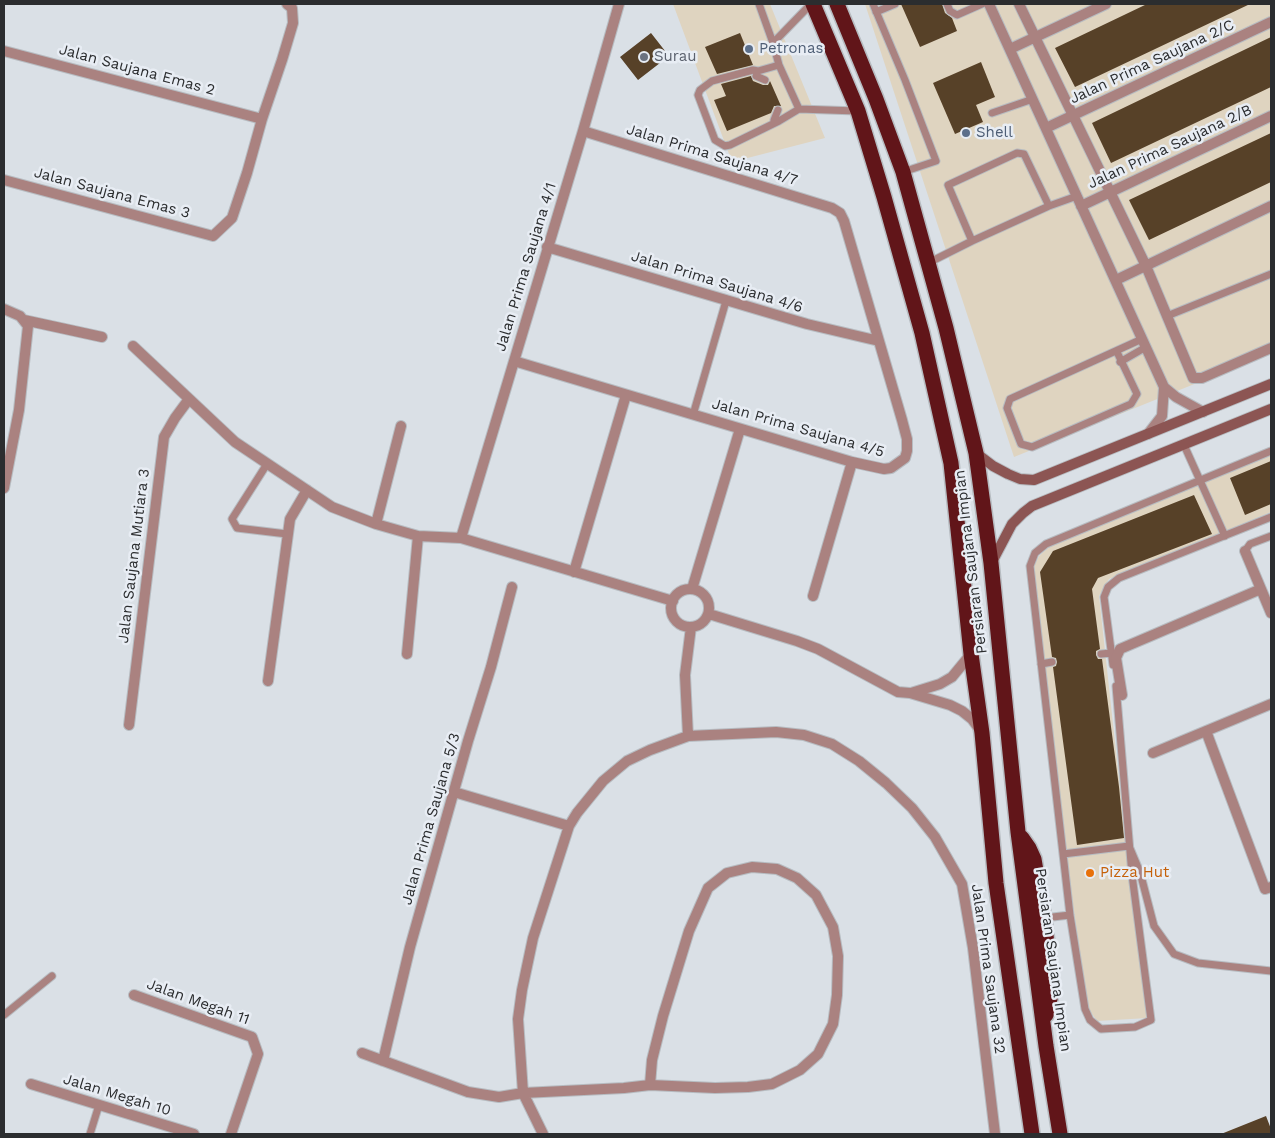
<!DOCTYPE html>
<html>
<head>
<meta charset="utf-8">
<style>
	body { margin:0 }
	#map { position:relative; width:1275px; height:1138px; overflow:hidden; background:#dae0e6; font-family:"Work Sans",sans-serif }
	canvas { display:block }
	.frame { position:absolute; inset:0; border:5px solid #2b2d2f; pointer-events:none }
</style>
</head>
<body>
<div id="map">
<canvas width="1275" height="1138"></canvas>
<div class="frame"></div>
</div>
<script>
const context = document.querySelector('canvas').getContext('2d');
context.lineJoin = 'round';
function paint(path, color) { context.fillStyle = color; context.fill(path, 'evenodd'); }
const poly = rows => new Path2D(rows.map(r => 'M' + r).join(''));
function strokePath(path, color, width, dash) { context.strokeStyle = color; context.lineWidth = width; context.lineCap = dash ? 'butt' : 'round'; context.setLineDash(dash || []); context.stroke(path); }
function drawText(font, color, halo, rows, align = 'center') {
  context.font = font + ' "Work Sans",sans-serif'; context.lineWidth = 5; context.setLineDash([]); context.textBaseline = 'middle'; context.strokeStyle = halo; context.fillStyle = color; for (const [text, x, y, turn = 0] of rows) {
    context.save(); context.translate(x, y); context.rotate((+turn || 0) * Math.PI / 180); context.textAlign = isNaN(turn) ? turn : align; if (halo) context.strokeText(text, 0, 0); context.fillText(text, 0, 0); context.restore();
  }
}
paint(poly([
	[673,4,770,4,825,138,732,162],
	[865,4,1271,4,1271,353,1014,457],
	[1271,454,1271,512,1109,579,1099,596,1126,843,1148,1018,1097,1021,1088,1008,1065,849,1034,566,1039,556,1049,547]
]), '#dfd4c0');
paint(poly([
	[901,4,942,4,945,13,952,18,957,31,920,47],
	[1147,4,1250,4,1075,87,1055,48],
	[651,33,669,56,638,80,620,57],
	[740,33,753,65,717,74,705,47],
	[1271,37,1271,87,1111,163,1092,123],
	[981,62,995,97,976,105,983,122,955,134,933,83],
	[751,76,753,81,763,85,768,85,770,81,781,106,774,106,771,113,727,131,714,100,726,96,721,84],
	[1271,133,1271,182,1149,240,1129,200],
	[1271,461,1271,504,1245,515,1230,478],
	[1194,495,1212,534,1098,578,1092,589,1100,649,1096,651,1096,655,1098,659,1102,659,1119,787,1124,838,1077,845,1053,667,1056,666,1057,662,1056,658,1052,657,1040,572,1053,551],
	[1266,1116,1271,1129,1271,1134,1221,1134]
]), '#574128');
const lane = poly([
	[759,4,773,43],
	[811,4,773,43,779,65,799,109,857,111],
	[873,4,905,80,936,161,903,172],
	[947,4,950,11,957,15,982,4],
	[876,12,895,4],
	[758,71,753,70,712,81,700,90,698,95,715,140,725,146,730,145,779,121],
	[765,80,756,76,758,71,779,65],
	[778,110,774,120,779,121,799,109],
	[992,113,1033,99],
	[1049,206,1024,154,1017,153,948,185,972,241,1049,206,1077,196],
	[928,263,972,241],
	[1167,316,1271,274],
	[1117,352,1137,394,1131,404,1032,447,1021,444,1007,408,1010,399,1142,339],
	[1120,362,1146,347],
	[693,415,726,301],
	[1184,445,1225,536],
	[267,464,232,519,237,528,287,534],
	[1245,551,1250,544,1271,536],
	[1101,654,1111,653],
	[1041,664,1052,662],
	[1113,665,1104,597,1108,587,1119,578,1271,517],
	[1116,686,1132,875,1151,1020,1135,1027,1101,1029,1090,1020,1085,1009,1070,915,1030,566,1035,553,1046,544,1271,451],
	[1063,854,1129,846,1140,872,1154,926,1174,954,1198,963,1271,971],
	[1044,918,1070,915],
	[4,1015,52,976],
	[90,1134,99,1105]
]);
const street = poly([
	[989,4,1164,387,1176,397,1203,412],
	[1019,4,1146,266,1193,378,1202,378,1271,348],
	[1010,49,1106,4],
	[4,51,262,119],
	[1046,128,1271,22],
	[4,180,213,236,232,218,247,173,262,119,282,60,293,23,292,8,287,4],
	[1081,206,1271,116],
	[547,247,807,324,879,341],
	[1116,280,1271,206],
	[4,309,20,316,28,326,19,410,4,488],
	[24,320,102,337],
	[133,346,235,442,332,507,376,524,418,536,461,538,673,601],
	[514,361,852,462,884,469,891,468,905,458,907,451,907,439,902,420,844,221,840,213,832,208,583,131],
	[1148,434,1162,416,1164,387],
	[376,524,401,426],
	[461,538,583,131,619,4],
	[1245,551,1271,613],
	[574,572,626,395],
	[692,589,740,429],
	'671 608a19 19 0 1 1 38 0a19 19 0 1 1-38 0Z',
	[813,596,852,462],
	[709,614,797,641,818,649,898,692,910,693,950,705,962,711,972,719,980,730],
	[407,654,418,536],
	[268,681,290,519,307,490],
	[911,693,940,684,952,677,971,654],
	[1122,695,1116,658,1120,649,1261,589],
	[129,725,164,437,175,418,189,399],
	[1206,731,1265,889,1271,887],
	[688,736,685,675,691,627],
	[1153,753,1271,704],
	[454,792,569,826],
	[134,995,252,1037,258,1054,231,1134],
	[362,1053,468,1092,499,1097,523,1093,624,1088,650,1085,715,1088,748,1087,772,1084,800,1070,818,1054,833,1024,837,995,838,956,833,927,816,895,797,878,777,869,752,867,727,873,708,888,689,931,663,1016,652,1060,650,1085],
	[383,1061,410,947,468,741,491,667,512,587],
	[31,1084,194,1134],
	[543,1134,523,1093,518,1019,522,990,533,938,569,826,577,813,603,781,627,761,650,750,688,736,776,732,804,735,832,744,859,761,886,783,912,808,935,837,962,884,973,948,995,1134]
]);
const secondary = poly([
	[976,453,993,466,1008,474,1020,479,1034,480,1271,384],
	[992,562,1012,524,1023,513,1032,506,1271,409]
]);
const highway = poly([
	[813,4,858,111,884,197,922,333,951,463,971,654,982,733,996,883,1032,1134],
	[837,4,876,99,903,172,946,328,976,453,991,563,1018,832,1046,1046,1060,1134],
	[1022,838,1029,848,1034,859,1044,918,1051,978,1050,999,1046,1015]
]);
strokePath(lane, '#b7bcc1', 9);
strokePath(street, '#b7bcc1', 12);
strokePath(secondary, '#b7bcc1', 12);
strokePath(highway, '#b7bcc1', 18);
strokePath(lane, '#aa8280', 7);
strokePath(street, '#aa8280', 10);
strokePath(secondary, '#8c5553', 10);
strokePath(highway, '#611519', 15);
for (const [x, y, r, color] of [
	[749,49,5,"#5c6f8a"],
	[644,57,5,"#6b7280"],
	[966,133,5,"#5c6f8a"],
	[1090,873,5,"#e8710a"]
]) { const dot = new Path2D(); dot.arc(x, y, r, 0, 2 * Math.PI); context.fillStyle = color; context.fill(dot); strokePath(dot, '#e8edf4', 2); }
drawText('15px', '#4e5e75', '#e8edf4', [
	["Petronas",759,49],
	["Shell",976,133]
], 'left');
drawText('15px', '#5b616d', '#e8edf4', [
	["Surau",654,57]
], 'left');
drawText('15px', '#2b2d2f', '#e8edf4', [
	["Jalan Prima Saujana 2/C",1152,62,-25],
	["Jalan Saujana Emas 2",137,70,15],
	["Jalan Prima Saujana 2/B",1170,147,-25],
	["Jalan Prima Saujana 4/7",712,155,17],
	["Jalan Saujana Emas 3",112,193,15],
	["Jalan Prima Saujana 4/1",526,267,-73],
	["Jalan Prima Saujana 4/6",717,282,17],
	["Jalan Prima Saujana 4/5",798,428,16],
	["Jalan Saujana Mutiara 3",134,556,-83],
	["Persiaran Saujana Impian",971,562,-97],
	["Jalan Prima Saujana 5/3",431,819,-74],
	["Persiaran Saujana Impian",1053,960,82],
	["Jalan Prima Saujana 32",988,969,82],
	["Jalan Megah 11",198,1002,20],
	["Jalan Megah 10",117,1095,17]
]);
drawText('15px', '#c56008', '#e8edf4', [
	["Pizza Hut",1100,873]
], 'left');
</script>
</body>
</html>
